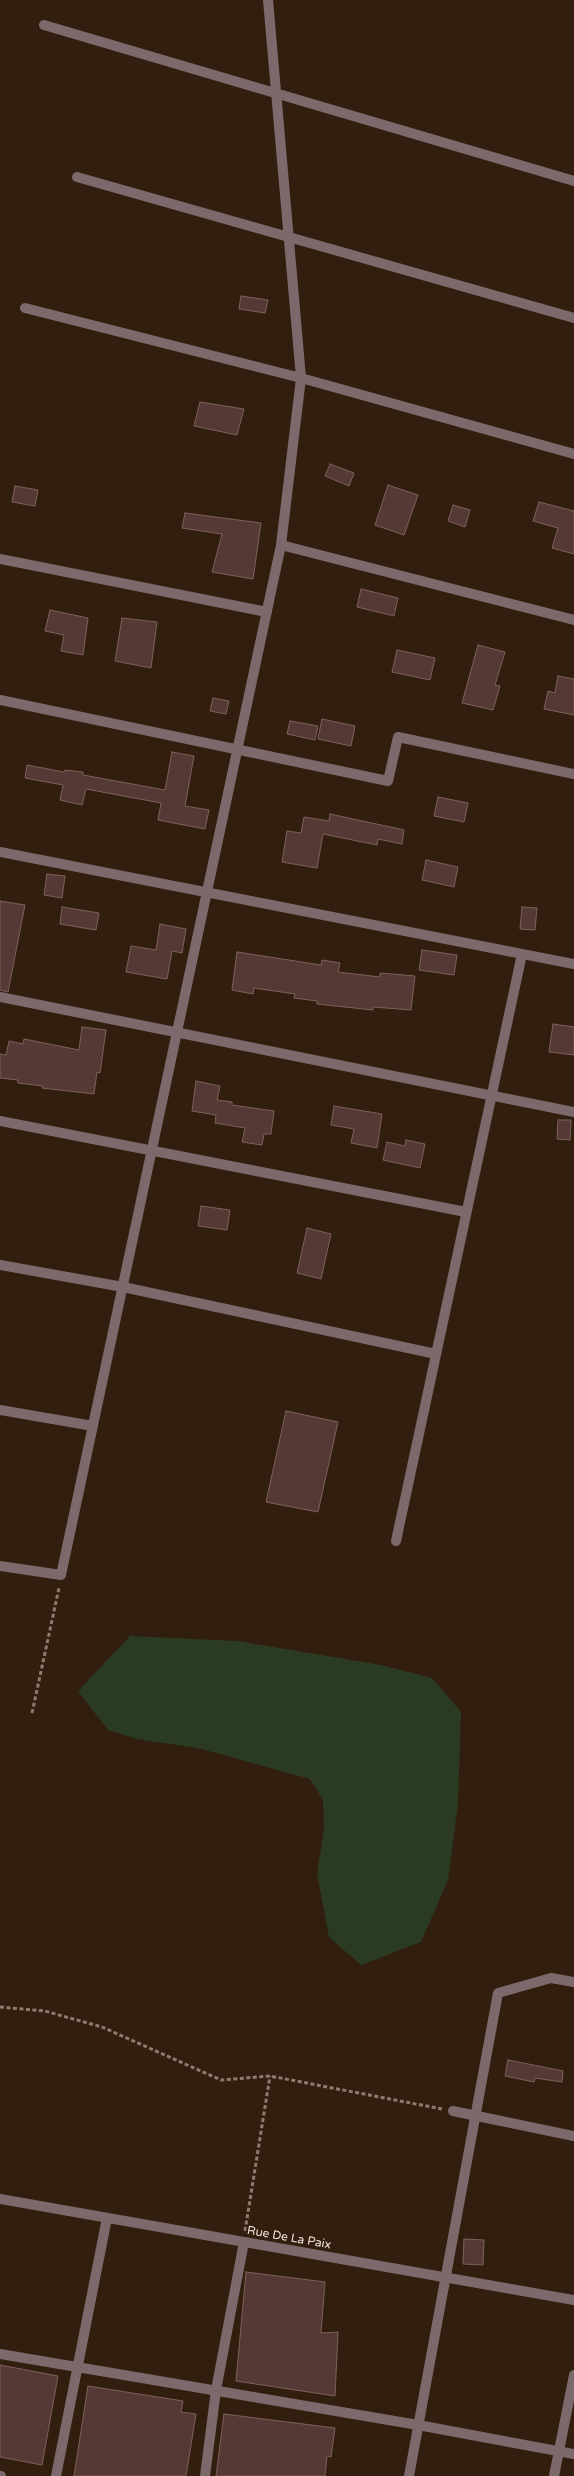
<!DOCTYPE html>
<html>
<head>
<meta charset="utf-8">
<style>
	body { margin:0 }
	canvas { display:block; background:#321e0f }
</style>
</head>
<body>
<canvas width="574" height="2476"></canvas>
<script>
const context = document.querySelector('canvas').getContext('2d');
context.lineJoin = 'round';
function paint(path, color) { context.fillStyle = color; context.fill(path, 'evenodd'); }
const poly = rows => new Path2D(rows.map(r => 'M' + r).join(''));
function strokePath(path, color, width, dash) { context.strokeStyle = color; context.lineWidth = width; context.lineCap = dash ? 'butt' : 'round'; context.setLineDash(dash || []); context.stroke(path); }
function drawText(font, color, halo, rows, align = 'center') {
  context.font = font + ' "Varela Round",sans-serif'; context.lineWidth = 4; context.setLineDash([]); context.textBaseline = 'middle'; context.strokeStyle = halo; context.fillStyle = color; for (const [text, x, y, turn = 0] of rows) {
    context.save(); context.translate(x, y); context.rotate((+turn || 0) * Math.PI / 180); context.textAlign = isNaN(turn) ? turn : align; if (halo) context.strokeText(text, 0, 0); context.fillText(text, 0, 0); context.restore();
  }
}
paint(poly([
	[130,1636,237,1641,381,1665,432,1678,461,1712,458,1803,448,1880,421,1942,361,1965,329,1937,317,1873,324,1830,323,1800,310,1779,198,1748,137,1739,108,1730,78,1691]
]), '#2a3b21');
const building = poly([
	[241,296,268,300,265,313,239,309,241,296],
	[200,402,244,409,237,435,194,426,200,402],
	[330,464,354,473,349,486,325,476,330,464],
	[388,485,418,495,404,535,375,525,388,485],
	[15,486,38,490,35,506,12,502,15,486],
	[539,502,574,511,574,554,552,548,558,528,533,521,539,502],
	[453,505,470,510,465,527,448,521,453,505],
	[185,513,261,523,253,579,212,572,222,534,182,528,185,513],
	[361,589,398,598,394,616,357,607,361,589],
	[50,610,88,618,83,655,61,651,64,635,45,631,50,610],
	[122,618,157,622,151,668,115,661,122,618],
	[478,645,505,652,495,685,500,686,493,710,462,703,478,645],
	[397,650,435,658,430,680,392,672,397,650],
	[558,676,574,679,574,715,544,709,548,691,555,693,558,676],
	[213,698,229,701,226,714,210,711,213,698],
	[322,719,355,726,351,746,318,739,322,719],
	[290,721,318,726,315,740,287,734,290,721],
	[172,752,194,756,185,806,209,810,205,829,158,820,161,803,86,789,82,805,60,800,63,785,25,778,27,765,64,772,65,770,83,772,83,775,165,790,172,752],
	[438,797,468,803,464,822,434,816,438,797],
	[330,814,404,830,402,844,378,839,377,845,323,834,317,868,282,862,287,831,301,833,304,817,329,821,330,814],
	[426,860,458,867,454,887,422,880,426,860],
	[47,874,65,876,62,898,44,895,47,874],
	[0,901,25,905,8,992,0,990,0,901],
	[62,907,99,913,96,930,60,924,62,907],
	[522,907,537,908,535,930,520,929,522,907],
	[160,924,186,929,182,953,172,951,167,979,126,972,131,946,156,950,160,924],
	[422,950,457,955,454,975,419,970,422,950],
	[237,952,321,965,322,960,340,963,338,972,380,977,380,973,415,976,411,1010,373,1007,373,1010,317,1004,317,1001,294,998,295,994,254,988,253,994,232,990,237,952],
	[553,1024,574,1027,574,1055,549,1052,553,1024],
	[82,1027,106,1030,100,1073,97,1072,94,1094,42,1088,43,1086,18,1083,18,1080,0,1078,0,1054,6,1055,9,1041,23,1044,24,1039,79,1050,82,1027],
	[196,1081,220,1086,217,1100,232,1102,232,1105,274,1111,271,1134,264,1134,262,1145,242,1142,245,1128,215,1123,216,1115,192,1111,196,1081],
	[334,1106,382,1114,377,1148,351,1143,354,1129,331,1125,334,1106],
	[558,1120,571,1120,570,1140,557,1139,558,1120],
	[406,1140,425,1144,420,1168,383,1160,387,1142,405,1146,406,1140],
	[201,1206,230,1210,227,1230,198,1226,201,1206],
	[307,1228,331,1234,321,1279,297,1273,307,1228],
	[286,1411,338,1422,318,1512,266,1502,286,1411],
	[508,2060,563,2071,562,2082,535,2078,534,2082,505,2076,508,2060],
	[464,2239,484,2240,483,2265,463,2264,464,2239],
	[246,2272,325,2282,321,2333,338,2332,335,2396,236,2381,246,2272],
	[0,2365,58,2376,42,2465,0,2457,0,2365],
	[88,2386,183,2401,181,2412,196,2414,186,2476,74,2476,88,2386],
	[224,2414,335,2428,331,2457,327,2456,325,2476,216,2476,224,2414]
]);
paint(building, '#553935');
strokePath(building, '#7e605b', 1);
strokePath(poly([
	[32,1713,59,1588],
	[0,2007,45,2011,102,2027,221,2080,270,2076,442,2109],
	[245,2231,270,2076]
]), '#8c7b6e', 3, [4, 2.5]);
strokePath(poly([
	[44,25,574,181],
	[77,177,574,318],
	[25,308,301,378,574,454],
	[281,545,574,620],
	[0,559,267,612],
	[0,700,388,781,398,737,574,774],
	[0,852,574,964],
	[0,997,574,1112],
	[0,1121,466,1212],
	[0,1265,123,1287,436,1354],
	[0,1410,93,1426],
	[396,1541,522,954],
	[0,1566,61,1575,281,545,301,378,268,0],
	[453,2111,574,2136],
	[0,2199,574,2300],
	[0,2354,418,2425,574,2454],
	[0,2476,1,2476],
	[56,2476,107,2218],
	[205,2476,216,2390,244,2242],
	[409,2476,498,1993,551,1978,574,1982],
	[554,2476,574,2375]
]), '#7c696b', 10);
drawText('12px', '#efe1d7', '#321e0f', [
	["Rue De La Paix",289,2238,10]
]);
</script>
</body>
</html>
